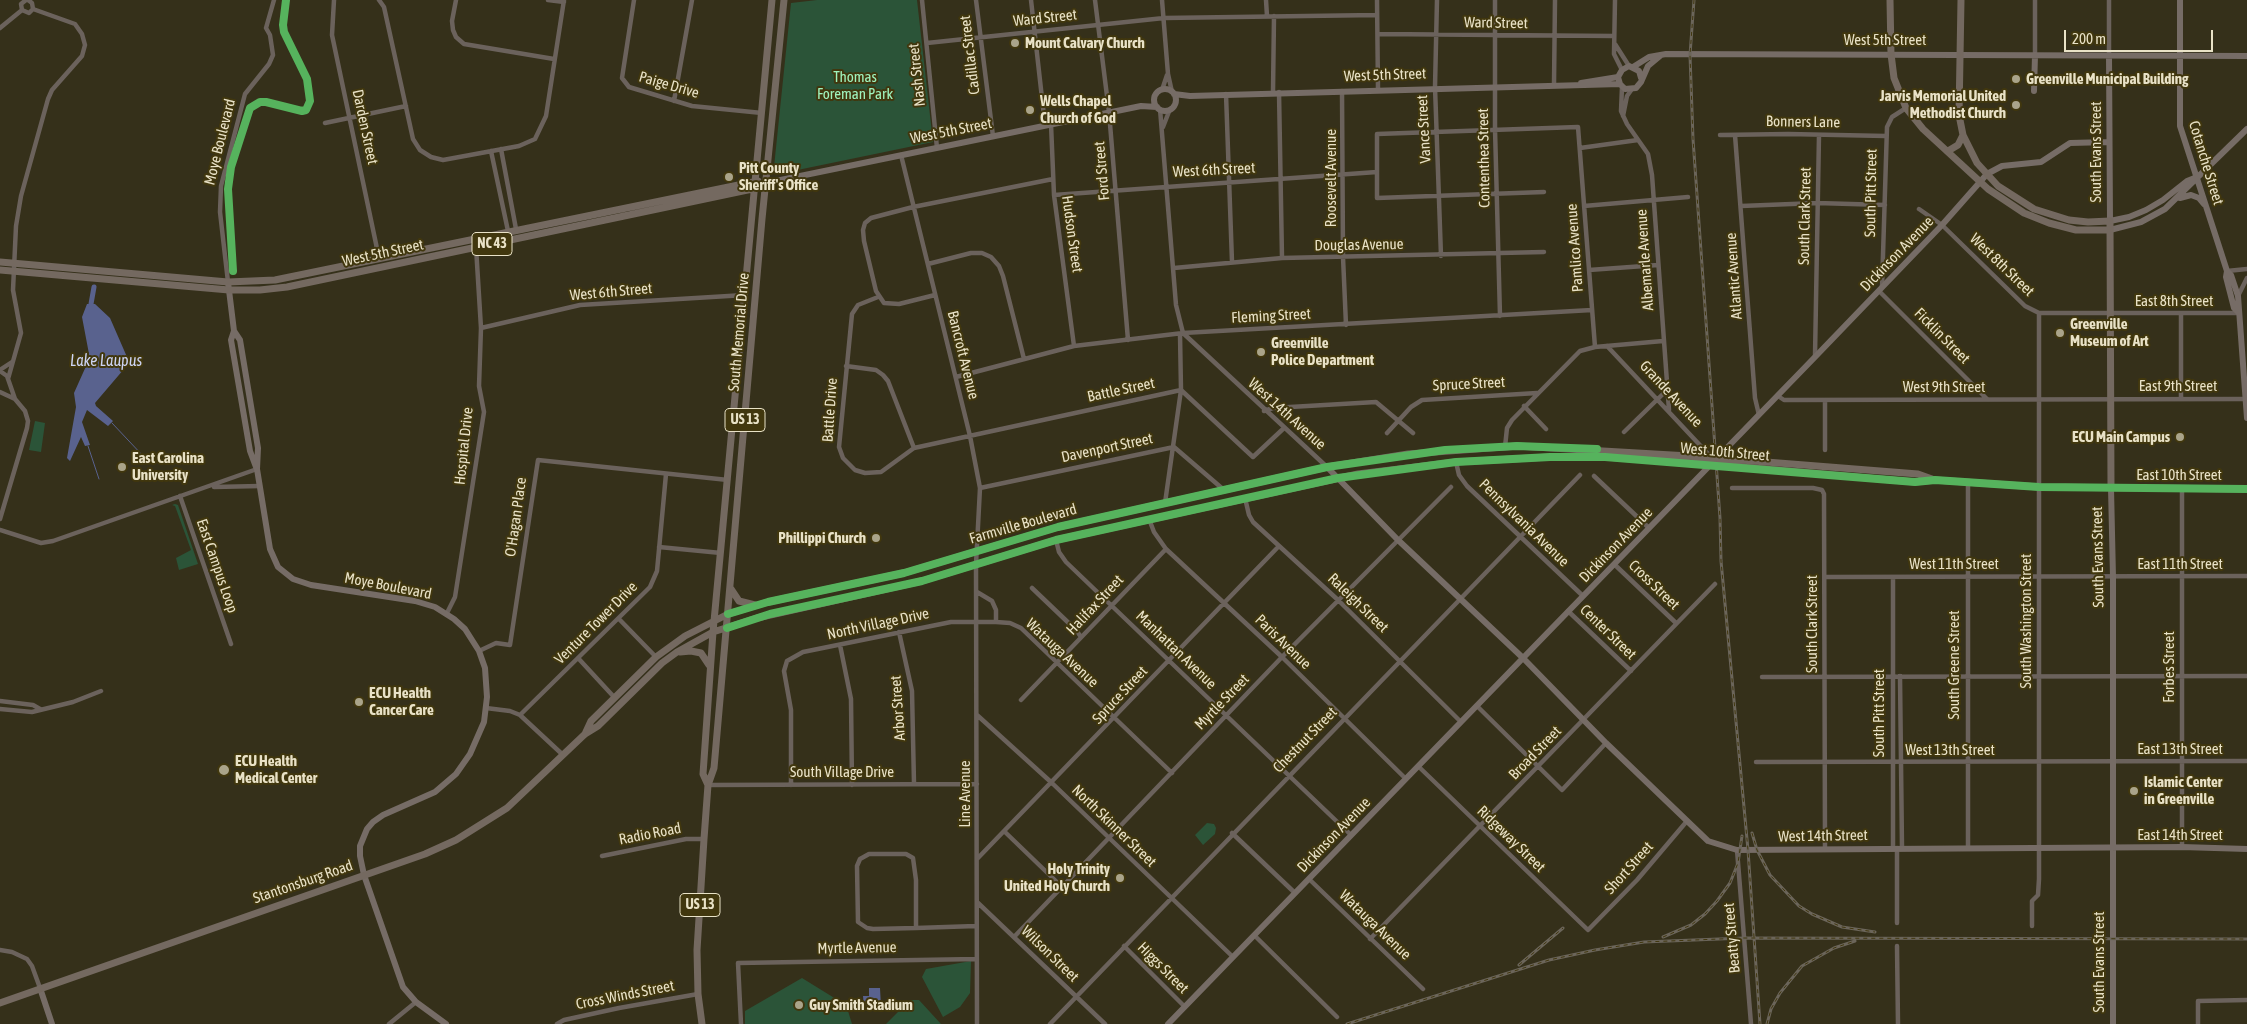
<!DOCTYPE html>
<html>
<head>
<meta charset="utf-8">
<style>
	body { margin:0 }
	#map { position:relative; width:2247px; height:1024px; overflow:hidden; background:#35301a; font-family:"Asap Condensed",sans-serif }
	canvas { display:block }
	.scale { position:absolute; left:2064px; top:30px; width:149px; height:22px; box-sizing:border-box; border:2px solid #e9e2c7; border-top:0; padding-left:6px; font-size:15px; line-height:18px; white-space:nowrap; color:#e9e2c7; -webkit-text-stroke:4px #41370e; paint-order:stroke }
</style>
</head>
<body>
<div id="map">
<canvas width="2247" height="1024"></canvas>
<div class="scale">200 m</div>
</div>
<script>
const context = document.querySelector('canvas').getContext('2d');
context.lineJoin = 'round';
function paint(path, color) { context.fillStyle = color; context.fill(path, 'evenodd'); }
const poly = rows => new Path2D(rows.map(r => 'M' + r).join(''));
function strokePath(path, color, width, dash) { context.strokeStyle = color; context.lineWidth = width; context.lineCap = dash ? 'butt' : 'round'; context.setLineDash(dash || []); context.stroke(path); }
function drawText(font, color, halo, rows, align = 'center') {
  context.font = font + ' "Asap Condensed",sans-serif'; context.lineWidth = 4; context.setLineDash([]); context.textBaseline = 'middle'; context.strokeStyle = halo; context.fillStyle = color; for (const [text, x, y, turn = 0] of rows) {
    context.save(); context.translate(x, y); context.rotate((+turn || 0) * Math.PI / 180); context.textAlign = isNaN(turn) ? turn : align; if (halo) context.strokeText(text, 0, 0); context.fillText(text, 0, 0); context.restore();
  }
}
paint(poly([
	[817,0,917,0,933,142,783,173,776,172,774,167,791,3],
	[35,421,45,423,41,452,29,450],
	[175,504,178,505,198,564,179,570,176,558,191,550,175,506,172,505],
	[1207,823,1214,824,1216,828,1215,834,1203,845,1195,835],
	[971,961,970,993,960,1007,943,1017,922,977,926,969],
	[802,978,836,999,848,1011,852,1024,745,1024,745,1011],
	[910,1000,919,1000,941,1024,886,1024]
]), '#2b5438');
paint(poly([
	[87,304,95,304,110,318,127,357,124,369,95,403,96,406,113,421,108,426,87,410,82,422,90,445,85,446,81,437,70,461,67,458,76,407,74,393,87,364,89,354,82,317],
	[869,988,880,988,881,1007,864,1007,863,996,869,996]
]), '#59628e');
strokePath(poly([
	[112,423,144,457],
	[88,446,99,479]
]), '#59628e', 1);
strokePath(poly([
	[91,304,94,287]
]), '#59628e', 5);
strokePath(poly([
	[28,0,32,3,33,9],
	[334,0,332,35,379,258],
	[379,0,384,7,413,139,420,150,431,157,443,160,519,146,535,139,546,116,564,0],
	[456,0,452,21,453,30,456,37,464,44,554,59],
	[548,0,564,2],
	[634,0,622,78,629,87,692,106,762,113],
	[922,0,937,148],
	[976,0,993,136],
	[1031,0,1045,125],
	[1095,0,1109,112,1128,340],
	[1162,0,1168,74,1172,92],
	[1266,0,1267,16],
	[1377,0,1378,89],
	[1437,0,1435,87,1441,256],
	[1495,0,1495,129,1500,316],
	[1615,0,1614,54,1622,70],
	[2109,0,2109,55],
	[22,10,29,13,33,9],
	[22,10,21,4,26,0],
	[0,28,22,10],
	[1378,34,1614,36],
	[927,43,1164,18,1377,15],
	[1615,44,1629,66],
	[2035,55,2035,0],
	[1554,84,1555,0],
	[1622,87,1621,111,1627,124,1648,154,1652,175,1669,410],
	[1162,90,1167,75],
	[1342,91,1343,257,1346,325],
	[1273,92,1274,16],
	[1279,92,1282,258],
	[1226,94,1232,262],
	[674,101,692,0],
	[1160,109,1176,305,1183,333,1327,467],
	[1623,116,1627,96,1632,89],
	[325,123,406,106],
	[1051,124,1054,195,1074,346],
	[1163,127,1170,109],
	[1720,135,1788,134,1886,136],
	[1735,135,1755,398,1759,415],
	[1580,148,1638,140],
	[501,149,516,229],
	[491,151,508,231],
	[901,155,970,436,980,488,976,564,977,1024],
	[1544,192,1377,198,1377,134,1578,127,1595,347],
	[1054,195,1377,172],
	[1584,206,1688,197],
	[1741,206,1817,203,1885,205],
	[1919,209,1942,225,2025,306,2039,313,2239,313],
	[928,264,971,253,982,253,991,257,999,266,1003,276,1024,359],
	[1174,268,1282,258,1544,252],
	[1589,270,1658,265],
	[2227,271,2247,269],
	[228,282,220,212,221,186,245,94,269,64,273,55,270,35,266,28,274,0],
	[1882,287,1887,127,1892,117,1906,108],
	[1879,291,1987,399],
	[935,295,899,304,884,303,876,291,864,241,863,230,865,223,871,218,913,207,1053,179],
	[2238,296,2247,278],
	[878,297,858,305,852,314,839,447,843,458,855,470,865,473,881,472,914,448,1181,390,1253,457,1283,429],
	[2181,313,2181,399],
	[481,328,580,305,745,295],
	[1607,346,1712,458],
	[1815,356,1819,135],
	[846,366,876,370,883,375,888,381,914,448],
	[0,370,12,362],
	[0,371,7,376,15,399,25,411,28,421,27,428,0,519],
	[956,377,1074,346,1183,333,1592,310],
	[8,379,21,333,13,290,16,226,21,196,48,99,52,90,82,56,85,45,82,34,75,24,33,9],
	[0,392,15,399],
	[1778,396,1784,400,2247,399],
	[1825,401,1825,450],
	[1524,406,1546,429],
	[1264,411,1273,408,1376,402,1413,433],
	[1624,432,1667,390],
	[1387,433,1411,407,1422,400,1537,393],
	[1174,447,1224,490],
	[1505,447,1507,428,1512,420,1580,351,1595,347,1663,341],
	[1456,462,1459,475,1467,486,1583,596],
	[1594,476,1649,528],
	[214,487,260,486],
	[980,488,1174,447],
	[1732,488,1813,488,1822,490,1824,494,1825,848],
	[2182,488,2182,847],
	[180,496,231,644],
	[1245,498,1249,515,1253,522,1338,600,1461,722],
	[1165,503,1181,390,1180,334],
	[1149,519,1154,532,1166,549,1282,657,1406,779],
	[0,530,41,543,53,541,257,469],
	[1056,540,1059,552,1066,562,1351,835],
	[659,547,721,553],
	[1614,564,1676,623],
	[1825,577,2247,576],
	[1032,588,1076,630,1081,637],
	[977,592,992,601,996,610,996,622],
	[1568,611,1631,671],
	[447,613,455,597,484,412,479,386,481,328,476,247],
	[619,619,656,657],
	[899,632,912,691,914,784],
	[840,645,851,699,852,785],
	[479,651,496,643,510,645,538,460,728,480],
	[578,658,614,697],
	[1900,676,1902,848],
	[1762,677,2247,676],
	[1021,700,1166,549],
	[0,701,33,705,40,709],
	[1477,706,1562,790,1606,743],
	[486,708,510,711,520,715,563,755],
	[0,709,32,712,73,702,101,691],
	[520,715,650,587,657,571,666,474],
	[977,715,1052,783,1233,957],
	[1756,762,2247,761],
	[1418,766,1588,930,1637,880,1687,821],
	[708,785,977,784],
	[791,785,791,710,784,671,787,661,803,652,951,622,996,622,1010,623,1021,628,1172,773],
	[1005,832,1062,887],
	[1232,833,1295,893],
	[1893,848,1893,577],
	[1897,848,1897,923],
	[1968,848,1968,482],
	[1737,850,1751,1024],
	[602,856,686,839,704,839],
	[977,859,1279,546],
	[1309,879,1423,989],
	[977,902,1105,1024],
	[2032,926,2032,901,2038,895,2039,879,2039,313],
	[916,928,916,880,913,858,906,854,869,854,860,859,857,866,858,922,867,928,873,929,916,928,976,926],
	[1254,935,1337,1017],
	[1014,937,1282,657,1451,487],
	[1370,939,1715,584],
	[1124,946,1185,1007],
	[1897,946,1898,1024],
	[0,950,12,952,27,959,32,966,40,988],
	[389,1024,416,1002],
	[557,1024,564,1020,619,1008,698,994],
	[741,1024,738,963,977,959],
	[1050,1024,1580,475],
	[2198,1024,2198,1001,2247,1000]
]), '#6b625c', 4.5);
strokePath(poly([
	[2180,0,2180,126,2227,271,2231,275,2238,296,2247,418],
	[2109,55,2110,221,2129,217,2146,210,2163,200,2187,181,2197,177],
	[1633,67,1649,57,1666,54,2247,56],
	[1641,78,1639,71,1629,66,1622,70,1618,77,1620,84,1625,89,1636,88,1641,82,1648,66,1660,56],
	[1581,83,1618,77],
	'1154 100a11 11 0 1 1 22 0a11 11 0 1 1-22 0Z',
	[2034,91,2035,55],
	[1174,94,1190,96,1620,84],
	[766,183,1141,106,1157,107],
	[2180,198,2191,195,2199,198,2204,204],
	[2110,230,2141,222,2165,209,2247,129],
	[2227,271,2226,277,2234,308,2239,313],
	[228,282,234,331,240,340,258,448,257,469,270,549,278,567,293,579,311,585,415,601,435,607,454,619,465,629,479,651,485,668,487,697,484,722,470,754,456,774,435,792,383,815,373,822,367,829,360,846,360,856,364,875,403,987,416,1002,446,1024],
	[234,331,231,340,250,451,256,467],
	[1327,467,1397,539,1523,658,1606,743,1708,841,1737,850,2182,847,2247,849],
	[2111,488,2113,577,2113,1024],
	[40,988,52,1024],
	[1168,1024,1815,357,1942,225,1987,174,2002,166,2041,162,2070,143,2109,142]
]), '#766c66', 6);
strokePath(poly([
	[1890,0,1891,54,1894,78,1906,108,1923,129,1988,189,2024,213,2049,223,2076,230,2110,230],
	[1961,0,1959,115,1963,135,1977,163,1998,186,2034,209,2069,220,2088,222,2110,221,2111,488],
	[1948,151,1958,145,1963,135],
	[0,262,228,282,275,280,758,181],
	[0,270,229,290,260,290,287,287,757,188],
	[1741,460,1918,474,1932,479],
	[1740,467,1915,482,1935,480,2039,487,2247,489],
	[731,589,739,601,755,605],
	[680,652,691,651,701,653,709,665],
	[585,734,591,721,656,657,685,636,728,614,768,602,904,573,1058,527,1327,467,1408,454,1517,446,1689,456],
	[708,785,703,774,713,632,772,0],
	[0,1003,425,854,456,840,507,808,585,734,598,726,662,663,677,652,713,632,757,618,922,581,1056,540,1358,474,1456,462,1550,457,1605,457,1689,463],
	[702,1024,698,994,697,950,704,839,708,785,714,768,762,219,784,0]
]), '#746960', 7);
const rail = poly([
	[1694,0,1690,55,1693,139,1720,518,1721,561,1748,850,1760,1024],
	[1752,833,1757,850,1770,875,1799,906,1812,914,1842,927,1875,932],
	[1663,937,1691,925,1705,914,1717,901,1730,883,1738,863,1742,836],
	[1519,965,1563,928],
	[1347,1024,1549,960,1595,950,1644,942,1744,938,2247,939],
	[1767,1024,1771,1009,1780,993,1802,966,1834,948,1855,941]
]);
strokePath(rail, '#6b655a', 3);
strokePath(rail, '#41370e', 1, [4]);
strokePath(poly([
	[1689,456,1741,460],
	[1689,463,1740,467]
]), '#746960', 7);
strokePath(poly([
	[233,271,228,189,231,167,250,108,260,102,266,102,302,111,306,110,310,101,307,79,284,32,283,25,286,0],
	[728,614,768,602,904,573,1058,527,1327,467,1445,450,1517,446,1597,449],
	[727,628,770,614,922,581,1056,540,1338,478,1456,462,1550,457,1605,457,1915,482,1935,480,2039,487,2247,489]
]), '#56b35d', 8);
for (const [x, y, r, color] of [
	[1015,43,5,"#aaa48a"],
	[2016,79,5,"#aaa48a"],
	[2016,105,5,"#aaa48a"],
	[1030,110,5,"#aaa48a"],
	[729,177,5,"#aaa48a"],
	[2060,333,5,"#aaa48a"],
	[1261,352,5,"#aaa48a"],
	[2180,437,5,"#aaa48a"],
	[122,467,5,"#aaa48a"],
	[876,538,5,"#aaa48a"],
	[359,702,5,"#aaa48a"],
	[224,770,6,"#aaa48a"],
	[2134,791,5,"#aaa48a"],
	[1120,878,5,"#aaa48a"],
	[799,1005,5,"#aaa48a"]
]) { const dot = new Path2D(); dot.arc(x, y, r, 0, 2 * Math.PI); context.fillStyle = color; context.fill(dot); strokePath(dot, '#41370e', 2); }
for (const [x, y, w] of [
	[492,244,40],
	[745,420,40],
	[700,905,40]
]) { const box = new Path2D(); box.roundRect(x - w / 2, y - 11.5, w, 23, 4); context.fillStyle = '#41370e'; context.fill(box); strokePath(box, '#e9e2c7', 1); }
drawText('bold 14px', '#e9e2c7', null, [
	["NC 43",492,244],
	["US 13",745,420],
	["US 13",700,905]
]);
drawText('15px', '#e9e2c7', '#41370e', [
	["Ward Street",1045,18,-6],
	["Ward Street",1496,23,1],
	["West 5th Street",1885,40],
	["Cadillac Street",970,55,-97],
	["Nash Street",917,75,-96],
	["West 5th Street",1385,75,-2],
	["Paige Drive",669,85,16],
	["Bonners Lane",1803,122,1],
	["Darden Street",365,127,78],
	["Vance Street",1424,129,-93],
	["West 5th Street",951,131,-11],
	["Moye Boulevard",220,142,-76],
	["South Evans Street",2096,152,-90],
	["Contenthea Street",1484,158,-91],
	["Cotanche Street",2206,163,73],
	["West 6th Street",1214,170,-3],
	["Ford Street",1102,171,-95],
	["Roosevelt Avenue",1331,178,-90],
	["South Pitt Street",1871,193,-89],
	["South Clark Street",1805,216,-89],
	["Hudson Street",1072,234,82],
	["Douglas Avenue",1359,245,-1],
	["Pamlico Avenue",1575,248,-94],
	["West 5th Street",383,253,-12],
	["Dickinson Avenue",1897,254,-46],
	["Albemarle Avenue",1645,260,-94],
	["West 8th Street",2002,265,44],
	["Atlantic Avenue",1734,276,-94],
	["West 6th Street",611,292,-5],
	["East 8th Street",2174,301],
	["Fleming Street",1271,316,-3],
	["South Memorial Drive",739,332,-85],
	["Ficklin Street",1942,336,45],
	["Bancroft Avenue",963,355,76],
	["Spruce Street",1469,384,-3],
	["East 9th Street",2178,386],
	["West 9th Street",1944,387],
	["Battle Street",1121,390,-12],
	["Grande Avenue",1671,394,47],
	["Battle Drive",830,410,-86],
	["West 14th Avenue",1287,414,42],
	["Hospital Drive",464,446,-84],
	["Davenport Street",1107,448,-12],
	["West 10th Street",1725,452,5],
	["East 10th Street",2179,475],
	["O'Hagan Place",516,517,-82],
	["Pennsylvania Avenue",1524,523,44],
	["Farmville Boulevard",1023,524,-16],
	["Dickinson Avenue",1616,545,-46],
	["South Evans Street",2098,557,-91],
	["West 11th Street",1954,564],
	["East 11th Street",2180,564],
	["East Campus Loop",217,566,71],
	["Cross Street",1654,585,44],
	["Moye Boulevard",388,586,11],
	["Raleigh Street",1358,603,44],
	["Halifax Street",1095,605,-47],
	["South Washington Street",2026,621,-90],
	["Venture Tower Drive",596,623,-45],
	["North Village Drive",878,624,-12],
	["South Clark Street",1812,624,-90],
	["Center Street",1608,632,44],
	["Paris Avenue",1283,642,44],
	["Manhattan Avenue",1176,650,44],
	["Watauga Avenue",1062,653,43],
	["South Greene Street",1954,665,-90],
	["Forbes Street",2169,667,-90],
	["Spruce Street",1120,695,-47],
	["Myrtle Street",1222,702,-46],
	["Arbor Street",898,708,-94],
	["South Pitt Street",1879,713,-90],
	["Chestnut Street",1305,740,-46],
	["East 13th Street",2180,749],
	["West 13th Street",1950,750],
	["Broad Street",1535,753,-46],
	["South Village Drive",842,772],
	["Line Avenue",965,794,-90],
	["North Skinner Street",1114,826,44],
	["Radio Road",650,834,-11],
	["Dickinson Avenue",1334,835,-46],
	["East 14th Street",2180,835],
	["West 14th Street",1823,836,-1],
	["Ridgeway Street",1511,839,44],
	["Short Street",1629,868,-48],
	["Stantonsburg Road",303,882,-19],
	["Watauga Avenue",1375,925,44],
	["Beatty Street",1732,938,-95],
	["Myrtle Avenue",857,948,-1],
	["Wilson Street",1050,954,44],
	["South Evans Street",2099,962,-90],
	["Higgs Street",1163,968,45],
	["Cross Winds Street",625,995,-11]
]);
drawText('bold 15px', '#e9e2c7', '#41370e', [
	["Mount Calvary Church",1025,43],
	["Greenville Municipal Building",2026,79],
	["Jarvis Memorial United",2006,96,"right"],
	["Methodist Church",2006,113,"right"],
	["Wells Chapel",1040,101],
	["Church of God",1040,118],
	["Pitt County",739,168],
	["Sheriff's Office",739,185],
	["Greenville",2070,324],
	["Museum of Art",2070,341],
	["Greenville",1271,343],
	["Police Department",1271,360],
	["ECU Main Campus",2170,437,"right"],
	["East Carolina",132,458],
	["University",132,475],
	["Phillippi Church",866,538,"right"],
	["ECU Health",369,693],
	["Cancer Care",369,710],
	["ECU Health",235,761],
	["Medical Center",235,778],
	["Islamic Center",2144,782],
	["in Greenville",2144,799],
	["Holy Trinity",1110,869,"right"],
	["United Holy Church",1110,886,"right"],
	["Guy Smith Stadium",809,1005]
], 'left');
drawText('15px', '#9ff4be', '#41370e', [
	["Thomas",855,77],
	["Foreman Park",855,94]
]);
drawText('italic 16px', '#cdd4f4', '#41370e', [
	["Lake Laupus",106,361]
]);
</script>
</body>
</html>
